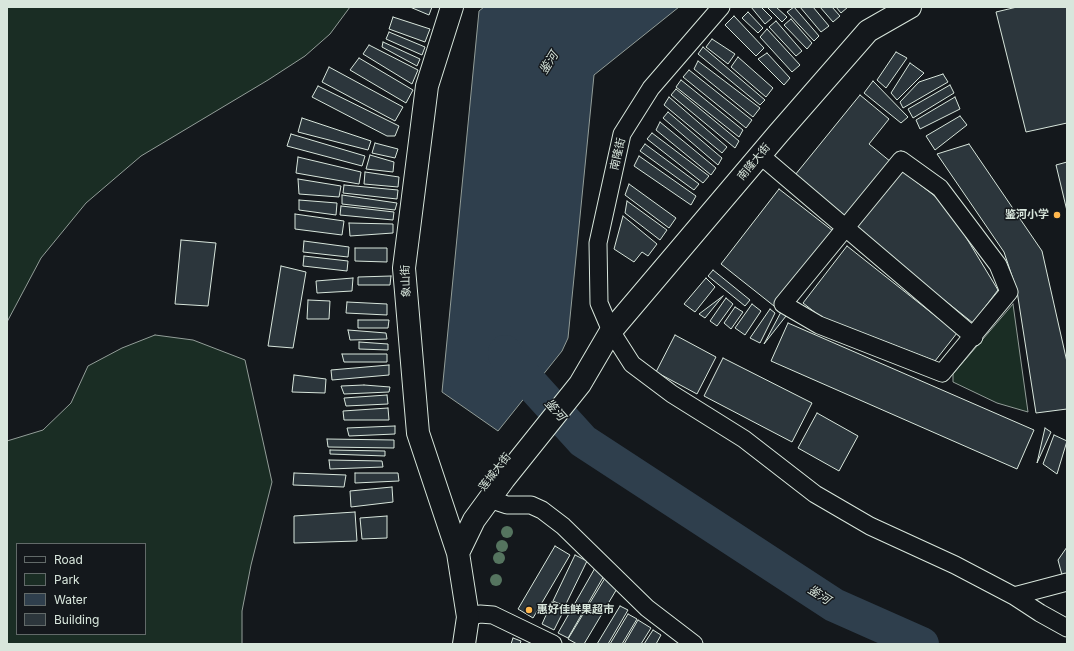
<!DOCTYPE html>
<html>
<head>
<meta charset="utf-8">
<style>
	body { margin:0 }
	#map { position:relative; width:1074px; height:651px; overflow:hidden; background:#14181c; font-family:Inter,sans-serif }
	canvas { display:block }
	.frame { position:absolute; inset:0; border:8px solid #d8e6dc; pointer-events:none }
	.legend { position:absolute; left:16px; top:543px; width:130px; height:92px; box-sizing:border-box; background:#14181c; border:1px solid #626a69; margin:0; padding:5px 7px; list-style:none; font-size:12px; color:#d8e6dc }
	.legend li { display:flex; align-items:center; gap:8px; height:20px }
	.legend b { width:20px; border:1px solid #626a69 }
</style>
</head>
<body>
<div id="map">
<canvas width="1074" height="651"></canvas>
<div class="frame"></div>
<ul class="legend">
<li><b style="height:5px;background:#14181c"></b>Road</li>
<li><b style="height:11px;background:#1a2d24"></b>Park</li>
<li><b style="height:11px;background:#2f3f4d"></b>Water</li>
<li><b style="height:11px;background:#2c363c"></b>Building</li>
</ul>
</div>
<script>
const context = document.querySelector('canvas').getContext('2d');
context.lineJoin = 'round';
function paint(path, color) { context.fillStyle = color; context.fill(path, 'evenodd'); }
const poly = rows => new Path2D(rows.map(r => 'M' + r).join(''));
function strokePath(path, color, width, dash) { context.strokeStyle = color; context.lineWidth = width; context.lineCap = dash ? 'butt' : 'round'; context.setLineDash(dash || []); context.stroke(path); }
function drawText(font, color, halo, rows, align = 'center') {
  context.font = font + ' Inter,"Noto Sans SC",sans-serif'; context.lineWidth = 3; context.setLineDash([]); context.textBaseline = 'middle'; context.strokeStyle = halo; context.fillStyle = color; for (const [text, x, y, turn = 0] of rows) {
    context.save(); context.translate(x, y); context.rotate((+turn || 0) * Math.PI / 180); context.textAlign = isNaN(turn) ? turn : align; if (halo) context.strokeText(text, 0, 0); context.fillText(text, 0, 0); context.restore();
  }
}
const green = poly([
	[7,7,350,7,330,34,305,56,268,80,141,156,86,203,41,258,7,322,7,7],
	[1013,304,1028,412,997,403,953,382,953,374,1013,304],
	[155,335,193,340,245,360,272,482,251,565,242,611,242,644,7,644,7,441,43,430,71,403,88,366,122,348,155,335],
	[17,544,145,544,145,634,17,634,17,544]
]);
paint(green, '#1a2d24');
strokePath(green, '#939e99', 1);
const water = poly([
	[484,7,679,7,594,75,568,338,562,351,498,431,442,392,479,11,484,7]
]);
paint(water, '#2f3f4d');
strokePath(water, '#939e99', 1);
strokePath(poly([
	[505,352,505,355,583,441,834,605,922,644]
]), '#2f3f4d', 34);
const building = poly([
	[410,7,432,7,429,15,410,7],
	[751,7,761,7,772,18,765,24,751,7],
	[767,7,776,7,787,17,782,22,767,7],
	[794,7,819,36,814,41,787,12,794,7],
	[800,7,813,7,829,26,821,32,800,7],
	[820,7,832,7,840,16,833,22,820,7],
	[836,7,848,7,841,13,836,7],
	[1017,7,1067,7,1067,123,1026,132,996,12,1017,7],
	[748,12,763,28,758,33,742,18,748,12],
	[734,16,764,48,756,56,725,25,734,16],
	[393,17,430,29,425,42,389,29,393,17],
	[791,19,812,43,807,49,784,25,791,19],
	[776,21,802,51,796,56,769,27,776,21],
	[767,29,800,65,792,72,760,37,767,29],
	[389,32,425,47,422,55,386,39,389,32],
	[712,39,735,54,728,64,706,47,712,39],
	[383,42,420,59,417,66,382,47,383,42],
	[369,45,418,70,412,84,363,54,369,45],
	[703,47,765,100,760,105,698,54,703,47],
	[896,52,907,58,886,88,877,80,896,52],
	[767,53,790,78,784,85,758,59,767,53],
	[738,57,773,88,766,97,731,67,738,57],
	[359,58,413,90,406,103,350,70,359,58],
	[698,61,760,108,753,117,694,69,698,61],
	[910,63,924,73,897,100,891,93,910,63],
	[329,67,403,107,395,121,322,82,329,67],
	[689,70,752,120,746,128,683,77,689,70],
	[943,74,948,82,903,108,900,102,919,82,943,74],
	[681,80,743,130,739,137,676,87,681,80],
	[873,81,908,117,901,123,864,93,873,81],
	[950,85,954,93,913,118,908,109,950,85],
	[318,86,399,126,395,136,387,136,312,97,318,86],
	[676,89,739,141,735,148,671,95,676,89],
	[860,95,889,119,869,144,891,162,846,218,795,175,860,95],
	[669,97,727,147,722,153,664,105,669,97],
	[955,97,960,109,920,129,916,120,955,97],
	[668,112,722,158,718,165,663,118,668,112],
	[960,116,967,125,935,150,926,136,960,116],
	[302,118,371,141,368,150,298,132,302,118],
	[660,122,716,168,711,175,656,130,660,122],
	[652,133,709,176,703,183,647,139,652,133],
	[291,134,365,156,362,166,287,146,291,134],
	[375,143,398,149,395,158,372,153,375,143],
	[645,144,699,184,694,190,640,151,645,144],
	[969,144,1042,251,1067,362,1067,409,1036,413,1017,291,1004,252,937,154,969,144],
	[370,155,394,162,393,172,366,169,370,155],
	[639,156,696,196,691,205,634,166,639,156],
	[298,157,361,172,359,184,296,173,298,157],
	[1067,162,1067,211,1056,165,1067,162],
	[901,170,936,197,961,229,998,290,973,323,854,228,901,170],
	[365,172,399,177,398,187,364,184,365,172],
	[298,179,341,186,339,197,299,194,298,179],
	[629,184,676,218,669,228,625,195,629,184],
	[344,185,398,190,397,199,343,193,344,185],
	[779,189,833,231,774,306,721,264,779,189],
	[342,195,397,203,395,210,342,204,342,195],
	[299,200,337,203,336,215,299,210,299,200],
	[627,201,667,230,660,240,625,213,627,201],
	[341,206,394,212,393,220,340,215,341,206],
	[295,214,344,221,342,235,295,229,295,214],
	[623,216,657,244,648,256,642,252,634,262,614,249,623,216],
	[349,223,393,224,393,233,350,236,349,223],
	[181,240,216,243,208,306,175,304,181,240],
	[304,241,349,247,348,257,303,252,304,241],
	[847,246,957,333,935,361,821,317,803,303,847,246],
	[355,248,387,248,387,262,355,261,355,248],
	[304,256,348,261,347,271,303,266,304,256],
	[281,266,306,272,293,348,268,346,281,266],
	[713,270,750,300,745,306,708,276,713,270],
	[391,276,390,285,358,285,358,277,391,276],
	[353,278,352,291,317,293,316,281,353,278],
	[706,278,715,287,695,312,684,304,706,278],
	[723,296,705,318,699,314,723,296],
	[726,298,733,304,717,326,710,321,726,298],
	[308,300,330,301,329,319,307,319,308,300],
	[347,302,387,304,387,315,346,313,347,302],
	[752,304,761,311,745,335,735,328,752,304],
	[735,307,743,312,731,329,724,323,735,307],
	[770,309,775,313,760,343,750,338,770,309],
	[781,312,786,316,764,344,781,312],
	[358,320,389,320,388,328,358,328,358,320],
	[788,323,1034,430,1017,469,771,361,788,323],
	[348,330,386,333,387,339,350,340,348,330],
	[675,335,716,357,697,394,656,372,675,335],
	[359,342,388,344,388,350,359,349,359,342],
	[342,354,387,354,387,362,344,362,342,354],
	[723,358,812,403,792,442,704,396,723,358],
	[389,365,389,375,332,380,331,370,389,365],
	[294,375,326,379,325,393,292,392,294,375],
	[364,385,390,387,389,392,344,394,341,386,364,385],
	[387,395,388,404,346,406,344,398,387,395],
	[388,408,389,420,344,420,343,411,388,408],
	[817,413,858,436,839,471,798,448,817,413],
	[395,426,395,434,349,436,347,428,395,426],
	[1045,428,1051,432,1037,463,1045,428],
	[1054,435,1067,441,1057,474,1043,464,1054,435],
	[327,439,394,440,394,448,328,447,327,439],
	[330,450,385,451,385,456,330,454,330,450],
	[329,460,382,461,383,467,330,469,329,460],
	[294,473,346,475,344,487,293,485,294,473],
	[355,473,398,473,399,481,355,483,355,473],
	[392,487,393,502,351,507,350,491,392,487],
	[355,512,357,541,294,543,294,516,355,512],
	[387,516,387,538,362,539,360,518,387,516],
	[555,546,570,555,533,618,518,609,555,546],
	[1067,547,1067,574,1062,575,1058,560,1067,547],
	[575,555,587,561,565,606,553,601,575,555],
	[595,568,605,574,568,638,558,633,595,568],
	[605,578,618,587,584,644,577,644,568,639,605,578],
	[552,602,565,608,554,630,542,624,552,602],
	[620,606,628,610,608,644,597,644,620,606],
	[628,614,637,619,622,644,610,644,628,614],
	[638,620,651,628,641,644,624,644,638,620],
	[653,630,661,635,656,644,644,644,653,630],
	[513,638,521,641,520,644,511,644,513,638]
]);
paint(building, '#2c363c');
strokePath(building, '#d8e6dc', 1);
const minor = poly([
	[721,7,651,88,622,134,598,243,599,303,611,331,632,364,672,394,744,439,815,494,870,526,955,565,1014,596,1040,613,1067,628],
	[760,155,974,337],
	[901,160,940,188,998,265,1009,292,942,373,819,325,783,304,901,160],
	[489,499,507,505,531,505,542,510,563,526,647,608,694,644],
	[1014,596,1067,582],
	[468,617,480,614,493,615,553,644]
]);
const secondary = poly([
	[452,7,427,86,404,268,418,433,458,553],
	[464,644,468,617,458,553,474,520,504,479,580,384,611,331,778,134,868,31,910,7]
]);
strokePath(minor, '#d8e6dc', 19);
strokePath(secondary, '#d8e6dc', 24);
strokePath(minor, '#14181c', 17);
strokePath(secondary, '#14181c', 22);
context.fillStyle = '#55745f';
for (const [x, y] of [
	[507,532],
	[502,546],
	[499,558],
	[496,580]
]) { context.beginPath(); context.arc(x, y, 6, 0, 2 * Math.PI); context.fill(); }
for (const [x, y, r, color] of [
	[1057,215,4,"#ffb74d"],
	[529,610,4,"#ffb74d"]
]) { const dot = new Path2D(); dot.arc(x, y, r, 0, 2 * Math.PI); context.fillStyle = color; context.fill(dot); strokePath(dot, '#14181c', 1.5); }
drawText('11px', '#d8e6dc', '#14181c', [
	["南隆街",618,154,-77],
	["南隆大街",754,162,-50],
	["象山街",406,281,-92],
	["莲城大街",495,472,-52]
]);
drawText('bold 11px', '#d8e6dc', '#14181c', [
	["鉴河小学",1049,215],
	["惠好佳鲜果超市",537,610,"left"]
], 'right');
drawText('italic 12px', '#d8e6dc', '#14181c', [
	["鉴河",549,63,-58],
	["鉴河",555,410,48],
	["鉴河",819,595,33]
]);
</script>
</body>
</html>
